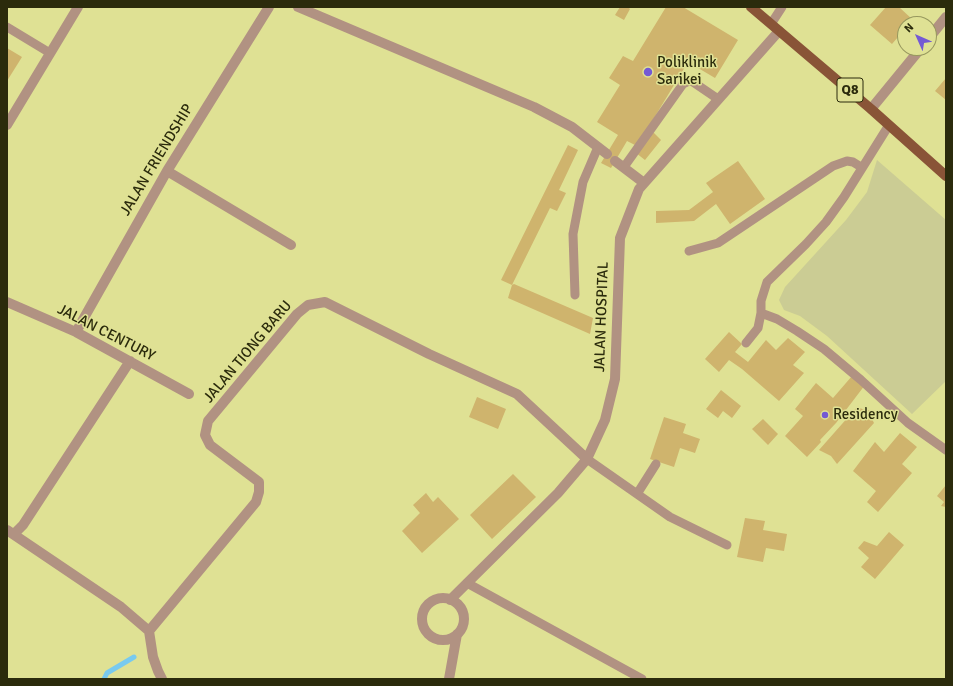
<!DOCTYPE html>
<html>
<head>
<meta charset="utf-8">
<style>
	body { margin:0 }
	#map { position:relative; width:953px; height:686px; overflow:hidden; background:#dfe194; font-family:Signika,sans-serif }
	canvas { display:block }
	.frame { position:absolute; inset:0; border:8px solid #2b2b0c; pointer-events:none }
	.north { position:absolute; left:897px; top:16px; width:40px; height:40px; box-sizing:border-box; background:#dfe194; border:1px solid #97985e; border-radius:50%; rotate:315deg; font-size:11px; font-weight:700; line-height:16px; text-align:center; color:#2b2b0c }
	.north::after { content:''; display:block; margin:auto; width:14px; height:18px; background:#745ad4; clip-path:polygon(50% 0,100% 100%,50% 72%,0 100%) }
</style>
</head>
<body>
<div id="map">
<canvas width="953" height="686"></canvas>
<div class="frame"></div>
<div class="north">N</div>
</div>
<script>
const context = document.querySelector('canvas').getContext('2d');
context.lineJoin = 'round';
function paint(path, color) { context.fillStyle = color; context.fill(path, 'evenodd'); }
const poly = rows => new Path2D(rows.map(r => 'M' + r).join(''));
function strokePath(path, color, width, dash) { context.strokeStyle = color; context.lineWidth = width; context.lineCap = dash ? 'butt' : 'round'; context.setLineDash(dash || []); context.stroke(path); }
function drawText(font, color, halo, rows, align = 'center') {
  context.font = font + ' Signika,sans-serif'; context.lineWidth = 3; context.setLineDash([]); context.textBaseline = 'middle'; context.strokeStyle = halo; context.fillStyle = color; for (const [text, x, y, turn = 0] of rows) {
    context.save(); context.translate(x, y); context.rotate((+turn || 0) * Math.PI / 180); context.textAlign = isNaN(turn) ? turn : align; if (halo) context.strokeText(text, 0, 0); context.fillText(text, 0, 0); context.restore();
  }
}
paint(poly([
	[877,160,946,220,946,381,912,414,827,336,800,316,784,310,779,300,785,287,846,220,867,192]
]), '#cbcc94');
strokePath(poly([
	[104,679,107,673,134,657]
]), '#78caef', 5);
paint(poly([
	[620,7,628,7,630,9,624,20,615,15],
	[666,7,683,7,738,40,715,78,688,62,637,146,627,141,611,168,601,163,618,135,597,122,620,85,609,78,623,56,633,61],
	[886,7,899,7,913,20,909,24,905,24,905,29,892,44,870,25],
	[7,48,22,57,7,81],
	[946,78,946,100,935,91],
	[653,132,661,140,645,160,636,153],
	[568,145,578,150,559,190,566,193,557,211,550,208,512,285,501,280],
	[738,161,765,199,730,224,716,204,694,221,656,223,656,211,689,210,713,192,706,183],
	[514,284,593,318,590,334,508,298,512,285],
	[729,332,742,344,735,352,748,362,766,340,776,350,788,338,805,352,793,365,804,373,779,401,742,369,729,360,719,372,705,359],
	[852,376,865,385,836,423,820,440,821,442,807,457,785,436,803,416,795,409,816,383,833,398],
	[721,390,741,406,732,418,723,411,718,418,706,409],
	[477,397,506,409,498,429,469,417],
	[857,407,865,410,871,410,869,413,874,423,837,464,831,456,819,450],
	[664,417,686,424,683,433,700,439,695,453,680,448,674,467,650,459],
	[763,419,778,434,768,445,752,429],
	[900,433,917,447,902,464,912,473,878,512,867,502,876,491,853,471,875,442,884,452],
	[513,474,536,497,492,539,470,515],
	[946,485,946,507,941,506,944,502,937,496],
	[426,493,433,502,438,497,459,519,422,553,402,531,420,513,413,505],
	[745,518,765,521,763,530,787,534,784,551,766,548,763,562,737,557],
	[889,532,904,545,875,579,861,567,869,558,858,548,864,541,877,546]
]), '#cfb46d');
strokePath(poly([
	[771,24,782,7],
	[7,27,50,53],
	[624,167,683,84,689,81,693,82,718,99],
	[689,251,718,243,833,166,847,161,853,162,861,167],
	[575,295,573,234,583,182,598,147],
	[761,313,777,319,797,331,824,349,861,380,908,423,946,450],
	[746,343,758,328,761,313,761,301,767,282,806,244,826,222,844,197,889,125],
	[587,459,670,517,727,545],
	[637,494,656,464],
	[467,583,642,679]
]), '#b19282', 9);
strokePath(poly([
	[298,7,534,107,572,127,607,154],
	[929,38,946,17],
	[871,109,921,48],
	[7,125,78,7],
	[615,161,644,183],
	[167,171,291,245],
	[7,302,76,332,189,394],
	[76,332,167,171,269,7],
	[7,530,121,607,149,631,153,657,158,671,162,679],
	[14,534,23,525,130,361],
	'422 619a21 21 0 1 1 42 0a21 21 0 1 1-42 0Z',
	[450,600,558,493,587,459,605,420,615,379,620,238,639,189,779,31],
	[149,631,256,502,259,492,259,482,210,445,205,435,208,421,297,314,308,305,325,302,429,354,517,394,587,459],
	[449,679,457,634]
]), '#b19282', 10);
strokePath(poly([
	[751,7,871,109,946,176]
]), '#895437', 10);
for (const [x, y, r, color] of [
	[648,72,5,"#745ad4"],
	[825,415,4,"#745ad4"]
]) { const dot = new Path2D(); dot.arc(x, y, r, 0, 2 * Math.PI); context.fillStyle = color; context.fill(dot); strokePath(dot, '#dfe194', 1.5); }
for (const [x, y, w] of [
	[850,90,26]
]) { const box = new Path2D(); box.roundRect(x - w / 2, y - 12, w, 24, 3); context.fillStyle = '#dfe194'; context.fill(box); strokePath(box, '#2b2b0c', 1); }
drawText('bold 14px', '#2b2b0c', null, [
	["Q8",850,90]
]);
drawText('15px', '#2b2b0c', '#dfe194', [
	["Poliklinik",657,63],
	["Sarikei",657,80],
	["Residency",833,415]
], 'left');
drawText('15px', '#2b2b0c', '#dfe194', [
	["JALAN FRIENDSHIP",157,160,-59],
	["JALAN HOSPITAL",602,317,-88],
	["JALAN CENTURY",106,333,27],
	["JALAN TIONG BARU",248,352,-50]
]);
</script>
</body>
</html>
